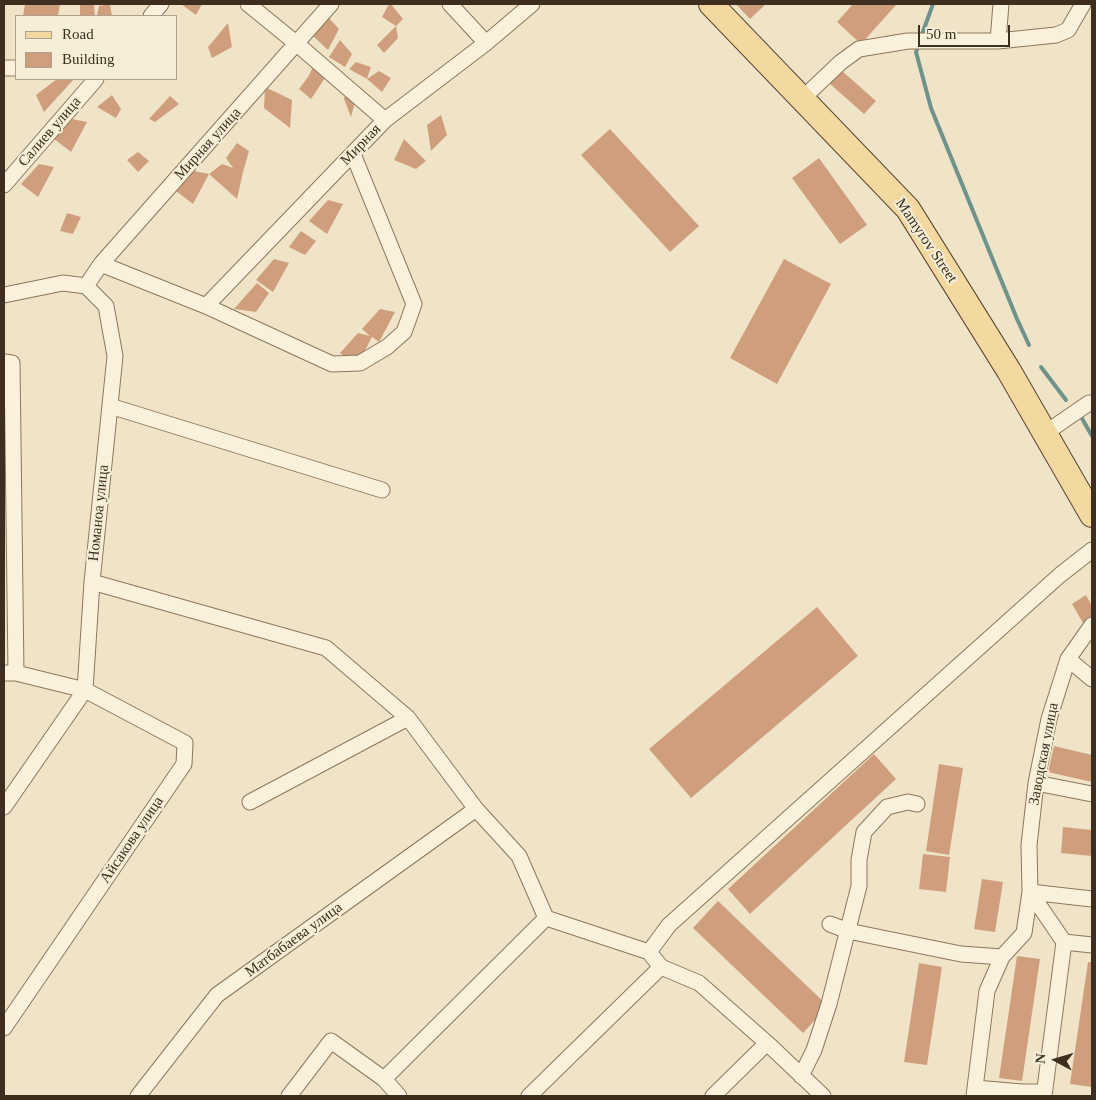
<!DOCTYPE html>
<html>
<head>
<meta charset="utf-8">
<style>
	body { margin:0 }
	#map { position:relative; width:1096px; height:1100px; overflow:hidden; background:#f0e4c8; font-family:Georgia,serif }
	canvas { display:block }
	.frame { position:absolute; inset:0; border:5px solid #3d2e20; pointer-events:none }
	.legend { position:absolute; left:15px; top:15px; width:162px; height:65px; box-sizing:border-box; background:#f7eed8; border:1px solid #ada18e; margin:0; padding:6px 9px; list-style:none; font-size:15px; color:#3d2e20 }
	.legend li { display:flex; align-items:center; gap:10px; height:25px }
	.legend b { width:25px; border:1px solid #ada18e }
	.north { position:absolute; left:1031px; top:1035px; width:50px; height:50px; -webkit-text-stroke:4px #f7eed8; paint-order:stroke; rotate:276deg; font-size:14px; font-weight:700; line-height:20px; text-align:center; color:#3d2e20 }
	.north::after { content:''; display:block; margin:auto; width:18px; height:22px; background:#3d2e20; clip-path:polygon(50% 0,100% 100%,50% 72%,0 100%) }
	.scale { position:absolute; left:918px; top:25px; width:92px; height:22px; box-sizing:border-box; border:2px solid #3d2e20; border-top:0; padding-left:6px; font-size:15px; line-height:18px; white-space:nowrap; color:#3d2e20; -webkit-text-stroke:4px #f7eed8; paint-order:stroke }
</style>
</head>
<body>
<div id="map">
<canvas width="1096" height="1100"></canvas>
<div class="frame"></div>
<ul class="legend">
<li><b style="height:6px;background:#f3d9a0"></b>Road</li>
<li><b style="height:14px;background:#cf9f7d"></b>Building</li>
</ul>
<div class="north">N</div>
<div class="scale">50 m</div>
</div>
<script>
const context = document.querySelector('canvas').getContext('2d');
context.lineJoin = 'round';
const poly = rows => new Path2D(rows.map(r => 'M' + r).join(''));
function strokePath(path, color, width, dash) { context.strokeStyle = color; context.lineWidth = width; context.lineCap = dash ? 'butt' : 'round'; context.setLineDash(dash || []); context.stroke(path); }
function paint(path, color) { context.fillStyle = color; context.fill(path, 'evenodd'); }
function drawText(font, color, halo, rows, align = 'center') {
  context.font = font + ' Georgia,serif'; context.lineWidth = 4; context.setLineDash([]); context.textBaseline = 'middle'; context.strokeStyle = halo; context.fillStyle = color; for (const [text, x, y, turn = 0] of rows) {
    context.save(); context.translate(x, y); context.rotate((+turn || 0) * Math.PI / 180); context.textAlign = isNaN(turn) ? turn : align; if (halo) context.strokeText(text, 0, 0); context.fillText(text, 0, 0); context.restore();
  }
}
strokePath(poly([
	[921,37,933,4],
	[919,44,916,52,931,108,1017,319,1029,345],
	[1041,367,1066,400],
	[1080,415,1092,436]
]), '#6f938a', 4);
paint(poly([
	[25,4,60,4,58,16,23,16],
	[80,4,94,4,95,16,80,16],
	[110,4,112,16,97,16,99,6],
	[181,4,202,4,196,15],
	[389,4,391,4,403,19,396,26,382,17],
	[736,4,766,4,750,19],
	[853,4,897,4,861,44,837,22],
	[327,16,339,29,328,50,312,35],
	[228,23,232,47,212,58,208,47],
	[396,26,398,38,384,53,377,45],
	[340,40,352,54,345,67,329,57],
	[356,62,371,67,367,79,349,69],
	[315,63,325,78,311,99,299,89,308,77],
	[841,70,876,101,864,114,829,83],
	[379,71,391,78,382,92,367,79],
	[57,79,74,79,44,112,36,95],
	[265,87,292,100,290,128,264,108],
	[346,90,356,99,351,117,344,99],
	[112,95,121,109,116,118,97,107],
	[170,96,179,104,155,122,149,119],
	[441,115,447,135,431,151,427,125],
	[72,119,87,122,71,152,54,139],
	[610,129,699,226,670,252,581,155],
	[404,139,426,161,416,169,394,160],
	[237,143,249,151,243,172,237,199,209,174,193,204,176,191,194,171,209,174,222,164,233,168,226,158],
	[138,152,149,161,138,172,127,160],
	[819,158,867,225,840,244,792,178],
	[39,164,54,167,38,197,21,184],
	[328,200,343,204,327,234,309,221],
	[67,213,81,217,73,234,60,231],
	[301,231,316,241,305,255,289,247],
	[274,259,289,263,273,292,256,280],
	[784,259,831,284,777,384,730,358],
	[257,283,269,293,256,312,234,309],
	[380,309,395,312,379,342,372,337,357,366,340,353,358,333,370,336,362,329],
	[1086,595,1092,606,1092,617,1083,623,1072,604],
	[817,607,858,656,691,798,649,749],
	[1054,746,1092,755,1092,782,1048,772],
	[874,754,896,779,750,914,728,889],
	[939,764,963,768,949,855,926,851],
	[1063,827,1092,830,1092,856,1061,853],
	[923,854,950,857,946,892,919,889],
	[982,879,1003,882,995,932,974,929],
	[718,901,828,1006,803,1033,693,928],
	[1017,956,1040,959,1022,1081,999,1078],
	[1088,962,1092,962,1092,1087,1070,1084],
	[919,963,942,967,927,1065,904,1062]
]), '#cf9f7d');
const street = poly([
	[248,4,297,44,385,120],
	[450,4,486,43],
	[151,16,161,4],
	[998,41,1001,4],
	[4,68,16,68],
	[803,98,841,62,859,49,908,41,998,41,1056,35,1068,30,1083,4],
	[4,185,96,79],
	[101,264,206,306,332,364,360,363,387,347,404,332,414,304,353,154],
	[86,286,101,264,331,4],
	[4,295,63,283,86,286,106,306,115,356,92,582,85,690,4,807],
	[206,306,385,120,486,43,532,4],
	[4,362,12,363,16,673],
	[110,406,382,490],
	[1044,434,1089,403,1092,403],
	[92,582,326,648,408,718,476,809,519,856,546,918,649,952,661,967,699,983,767,1043,823,1096],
	[1068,659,1092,679],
	[4,673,16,673,85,690,185,743,184,764,4,1028],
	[1036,783,1092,794],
	[250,802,408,718],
	[1030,892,1064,942,1044,1096],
	[1030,892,1092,899],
	[830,924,848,931,961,954,1002,957,1024,933,1030,892,1029,845,1036,783,1049,719,1068,659,1092,625],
	[1064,942,1092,945],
	[649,952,669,925,1060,575,1092,550],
	[801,1076,814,1050,829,1004,859,886,859,860,864,832,887,807,908,802,917,804],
	[384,1079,546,918],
	[975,1088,1022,1092,1044,1092],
	[138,1096,217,995,476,809],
	[289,1096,331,1041,384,1079,399,1096],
	[529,1096,661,967],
	[713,1096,767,1043],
	[974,1096,987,991,1002,957]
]);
const primary = poly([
	[711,4,908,209,1009,371,1092,515]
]);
strokePath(street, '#8d765c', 17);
strokePath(primary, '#5b4430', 26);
strokePath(street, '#faf1dc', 15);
strokePath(primary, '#f3d9a0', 24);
drawText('15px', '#3d2e20', '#f7eed8', [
	["Салиев улица",50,132,-49],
	["Мирная улица",208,144,-48],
	["Мирная",361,145,-46],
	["Mamyrov Street",926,241,56],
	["Номаноа улица",99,513,-84],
	["Заводская улица",1044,754,-79],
	["Айсакова улица",132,840,-56],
	["Матбабаева улица",294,940,-36]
]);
</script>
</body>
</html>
